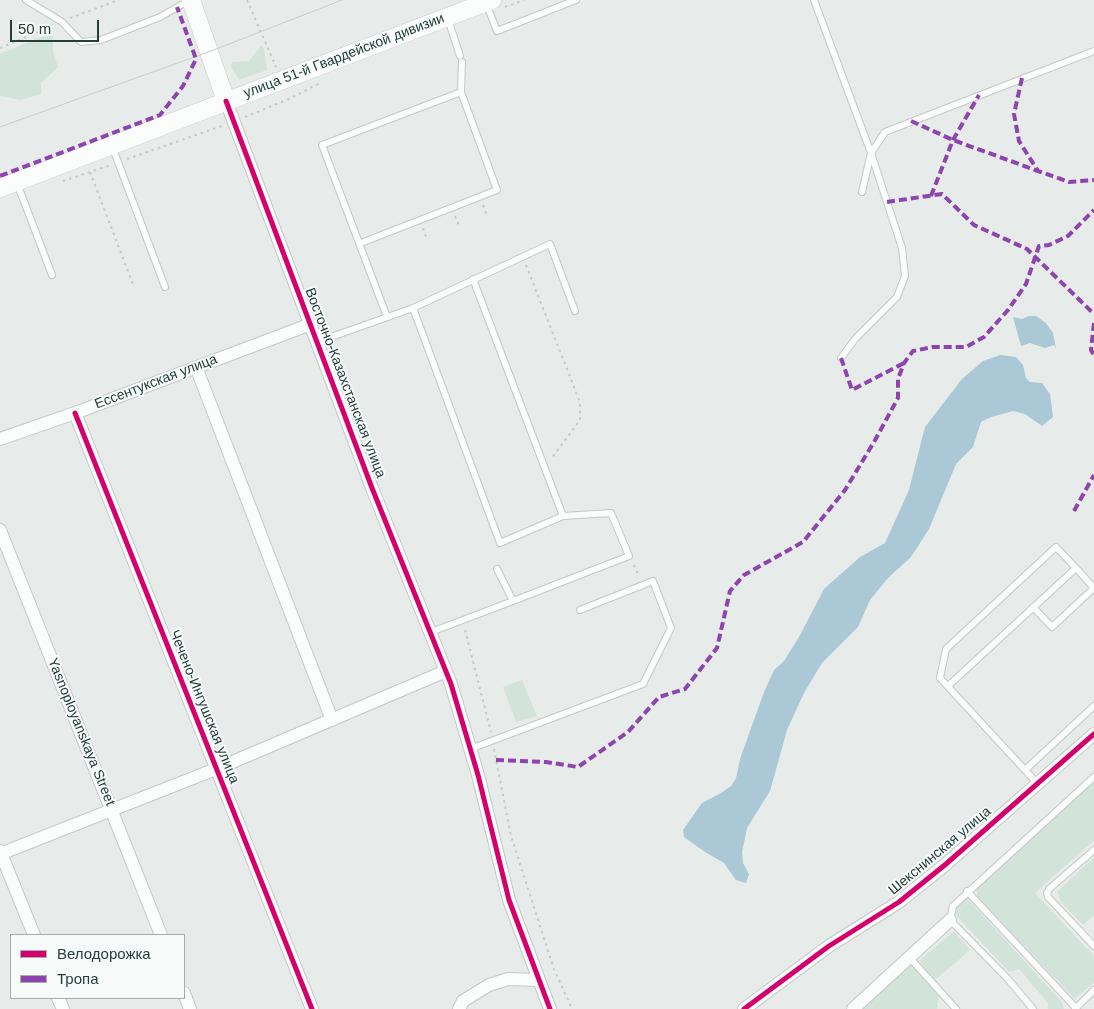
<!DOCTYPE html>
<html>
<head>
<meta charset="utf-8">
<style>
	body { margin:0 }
	#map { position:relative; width:1094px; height:1009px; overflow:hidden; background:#e7ebea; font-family:Arial,sans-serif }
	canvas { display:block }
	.legend { position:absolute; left:10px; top:934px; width:175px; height:65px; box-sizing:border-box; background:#f6faf8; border:1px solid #a2afad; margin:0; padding:6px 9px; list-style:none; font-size:15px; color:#253e3c }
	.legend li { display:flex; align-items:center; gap:10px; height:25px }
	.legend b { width:25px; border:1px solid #a2afad }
	.scale { position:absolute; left:10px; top:20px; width:89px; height:22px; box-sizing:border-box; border:2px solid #253e3c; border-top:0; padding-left:6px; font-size:15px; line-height:18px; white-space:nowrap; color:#253e3c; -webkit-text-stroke:4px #f6faf8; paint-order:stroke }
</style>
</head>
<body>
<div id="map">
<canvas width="1094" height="1009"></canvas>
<ul class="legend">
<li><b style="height:6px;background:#d6006c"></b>Велодорожка</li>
<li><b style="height:6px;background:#8e44ad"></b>Тропа</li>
</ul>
<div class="scale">50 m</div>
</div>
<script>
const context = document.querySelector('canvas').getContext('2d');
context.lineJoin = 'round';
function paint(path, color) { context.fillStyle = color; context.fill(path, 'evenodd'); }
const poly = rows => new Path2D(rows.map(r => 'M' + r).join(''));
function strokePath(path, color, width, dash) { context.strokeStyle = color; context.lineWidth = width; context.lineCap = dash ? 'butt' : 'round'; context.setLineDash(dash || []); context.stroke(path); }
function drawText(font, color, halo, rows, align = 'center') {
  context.font = font + ' Arial,sans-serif'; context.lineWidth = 4; context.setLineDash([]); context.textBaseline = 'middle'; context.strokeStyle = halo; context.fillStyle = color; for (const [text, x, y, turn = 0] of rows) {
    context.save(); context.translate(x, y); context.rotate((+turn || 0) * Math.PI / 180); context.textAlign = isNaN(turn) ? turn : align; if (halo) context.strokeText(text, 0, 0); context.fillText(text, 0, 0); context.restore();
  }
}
paint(poly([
	[53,35,53,52,58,67,41,83,41,94,20,100,0,96,0,54,41,37],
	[261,46,264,49,267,70,239,80,231,66,232,62,249,61],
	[522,680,537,716,516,722,503,687],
	[1094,781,1094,840,1035,893,1094,956,1094,982,1075,999,978,898,976,888],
	[1094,857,1094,915,1083,925,1060,901,1058,891],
	[966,897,1062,1002,1064,1009,1048,1009,1048,1003,1019,969,1009,972,955,914,954,909],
	[954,931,970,950,935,980,919,961],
	[913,966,939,996,937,1009,862,1009,908,967]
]), '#d2e3da');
paint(poly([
	[1029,316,1036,316,1046,323,1053,333,1056,349,1054,345,1045,348,1030,343,1021,346,1013,317,1022,319],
	[1000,355,1016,357,1023,365,1026,378,1030,382,1042,383,1050,394,1053,417,1042,426,1025,414,1013,411,991,417,981,422,973,447,956,464,929,529,911,557,888,578,870,600,858,627,822,663,804,693,787,730,770,791,747,828,742,852,743,863,749,874,746,883,736,880,724,863,705,852,684,837,683,830,702,803,721,793,731,786,736,778,740,759,764,692,774,670,784,661,799,637,824,589,860,557,885,543,909,490,925,427,962,379,983,361]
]), '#abc8d6');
const lane = poly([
	[26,0,62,22,81,42,101,40,160,17,190,0],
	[814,0,871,153,902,248,905,276,897,297,855,339,841,358],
	[486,3,497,31,576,0],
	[448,19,460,56],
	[112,146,165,287],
	[17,183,52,275],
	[862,192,871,153,885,132,1094,51],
	[361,243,497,190,461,92,462,62],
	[413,308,500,543,563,516,473,279],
	[387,317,322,145,461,92],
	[317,342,413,308,550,244,575,311],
	[513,601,629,556,611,513,563,516],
	[1033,607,1052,627,1094,588],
	[431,632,513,601,497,569],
	[948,686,1076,568,1094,588],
	[470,749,643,684,671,628,653,581,580,610],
	[1025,770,1094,706],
	[1037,783,940,678,946,649,1056,547,1076,568],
	[1094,850,1049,889,1047,893,1048,897,1094,946],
	[967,891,1076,1008],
	[909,957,956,1009],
	[1033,1009,1007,978,950,920,953,906,1094,777],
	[1075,1009,1094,990]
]);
const street = poly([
	[226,101,372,488,451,684,478,775,509,900,550,1009],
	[196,367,332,720],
	[75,413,312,1009],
	[0,439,75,413,311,324],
	[0,530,161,935],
	[0,851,34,935],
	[0,854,216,769,446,671],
	[184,993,190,1009],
	[58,998,63,1009],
	[459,1009,463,1001,489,985,508,979,538,980],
	[744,1009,829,946,899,902,946,864,1094,734],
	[853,1009,950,920]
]);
const secondary = poly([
	[191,0,226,101],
	[0,188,492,0]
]);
strokePath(lane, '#c4c8c7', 8);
strokePath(street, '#c4c8c7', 14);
strokePath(secondary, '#c3c9c7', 19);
strokePath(poly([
	[247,0,276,67],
	[505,7,524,0],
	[70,18,119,0],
	[0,48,52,26],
	[245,117,289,99,320,83],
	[127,159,222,126],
	[90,172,134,287],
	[63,181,111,165],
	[483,205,487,217],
	[455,216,460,228],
	[423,228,427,240],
	[526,265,580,402,580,420,552,458],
	[634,565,639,576],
	[465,630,491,732],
	[494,749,511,836,554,969,572,1009]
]), '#c2cbca', 2, [2.5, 4]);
strokePath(lane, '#fbfcfc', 6);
strokePath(street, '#fbfcfc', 12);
strokePath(secondary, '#fbfcfc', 18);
strokePath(poly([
	[0,127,211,51,342,0]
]), '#c8cccb', 1);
strokePath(poly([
	[1022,78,1014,114,1019,141,1038,171,1069,182,1094,180],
	[911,121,953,140,1038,171],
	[0,176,160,115,183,86,196,59,177,7],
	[931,196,953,140,979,95],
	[887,202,942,194,974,225,1027,249,1094,314],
	[1094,323,1091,350,1094,355],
	[841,358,852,390,904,363],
	[1074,511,1094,475],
	[496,760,546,762,578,767,628,732,659,697,685,689,717,648,730,591,744,575,803,542,845,490,874,442,898,398,898,379,904,363,913,351,933,347,966,347,984,337,1008,310,1026,284,1039,246,1049,245,1068,236,1094,210]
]), '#8e44ad', 4, [8, 4]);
strokePath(poly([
	[226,101,372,488,451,684,478,775,509,900,550,1009],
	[75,413,312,1009],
	[744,1009,829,946,899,902,946,864,1094,734]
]), '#d6006c', 5);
drawText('14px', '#253e3c', '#f6faf8', [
	["улица 51-й Гвардейской дивизии",344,56,-21],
	["Ессентукская улица",156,382,-21],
	["Восточно-Казахстанская улица",345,383,69],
	["Чечено-Ингушская улица",204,707,68],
	["Yasnoployanskaya Street",81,732,68],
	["Шекснинская улица",940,851,-40]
]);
</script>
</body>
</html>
